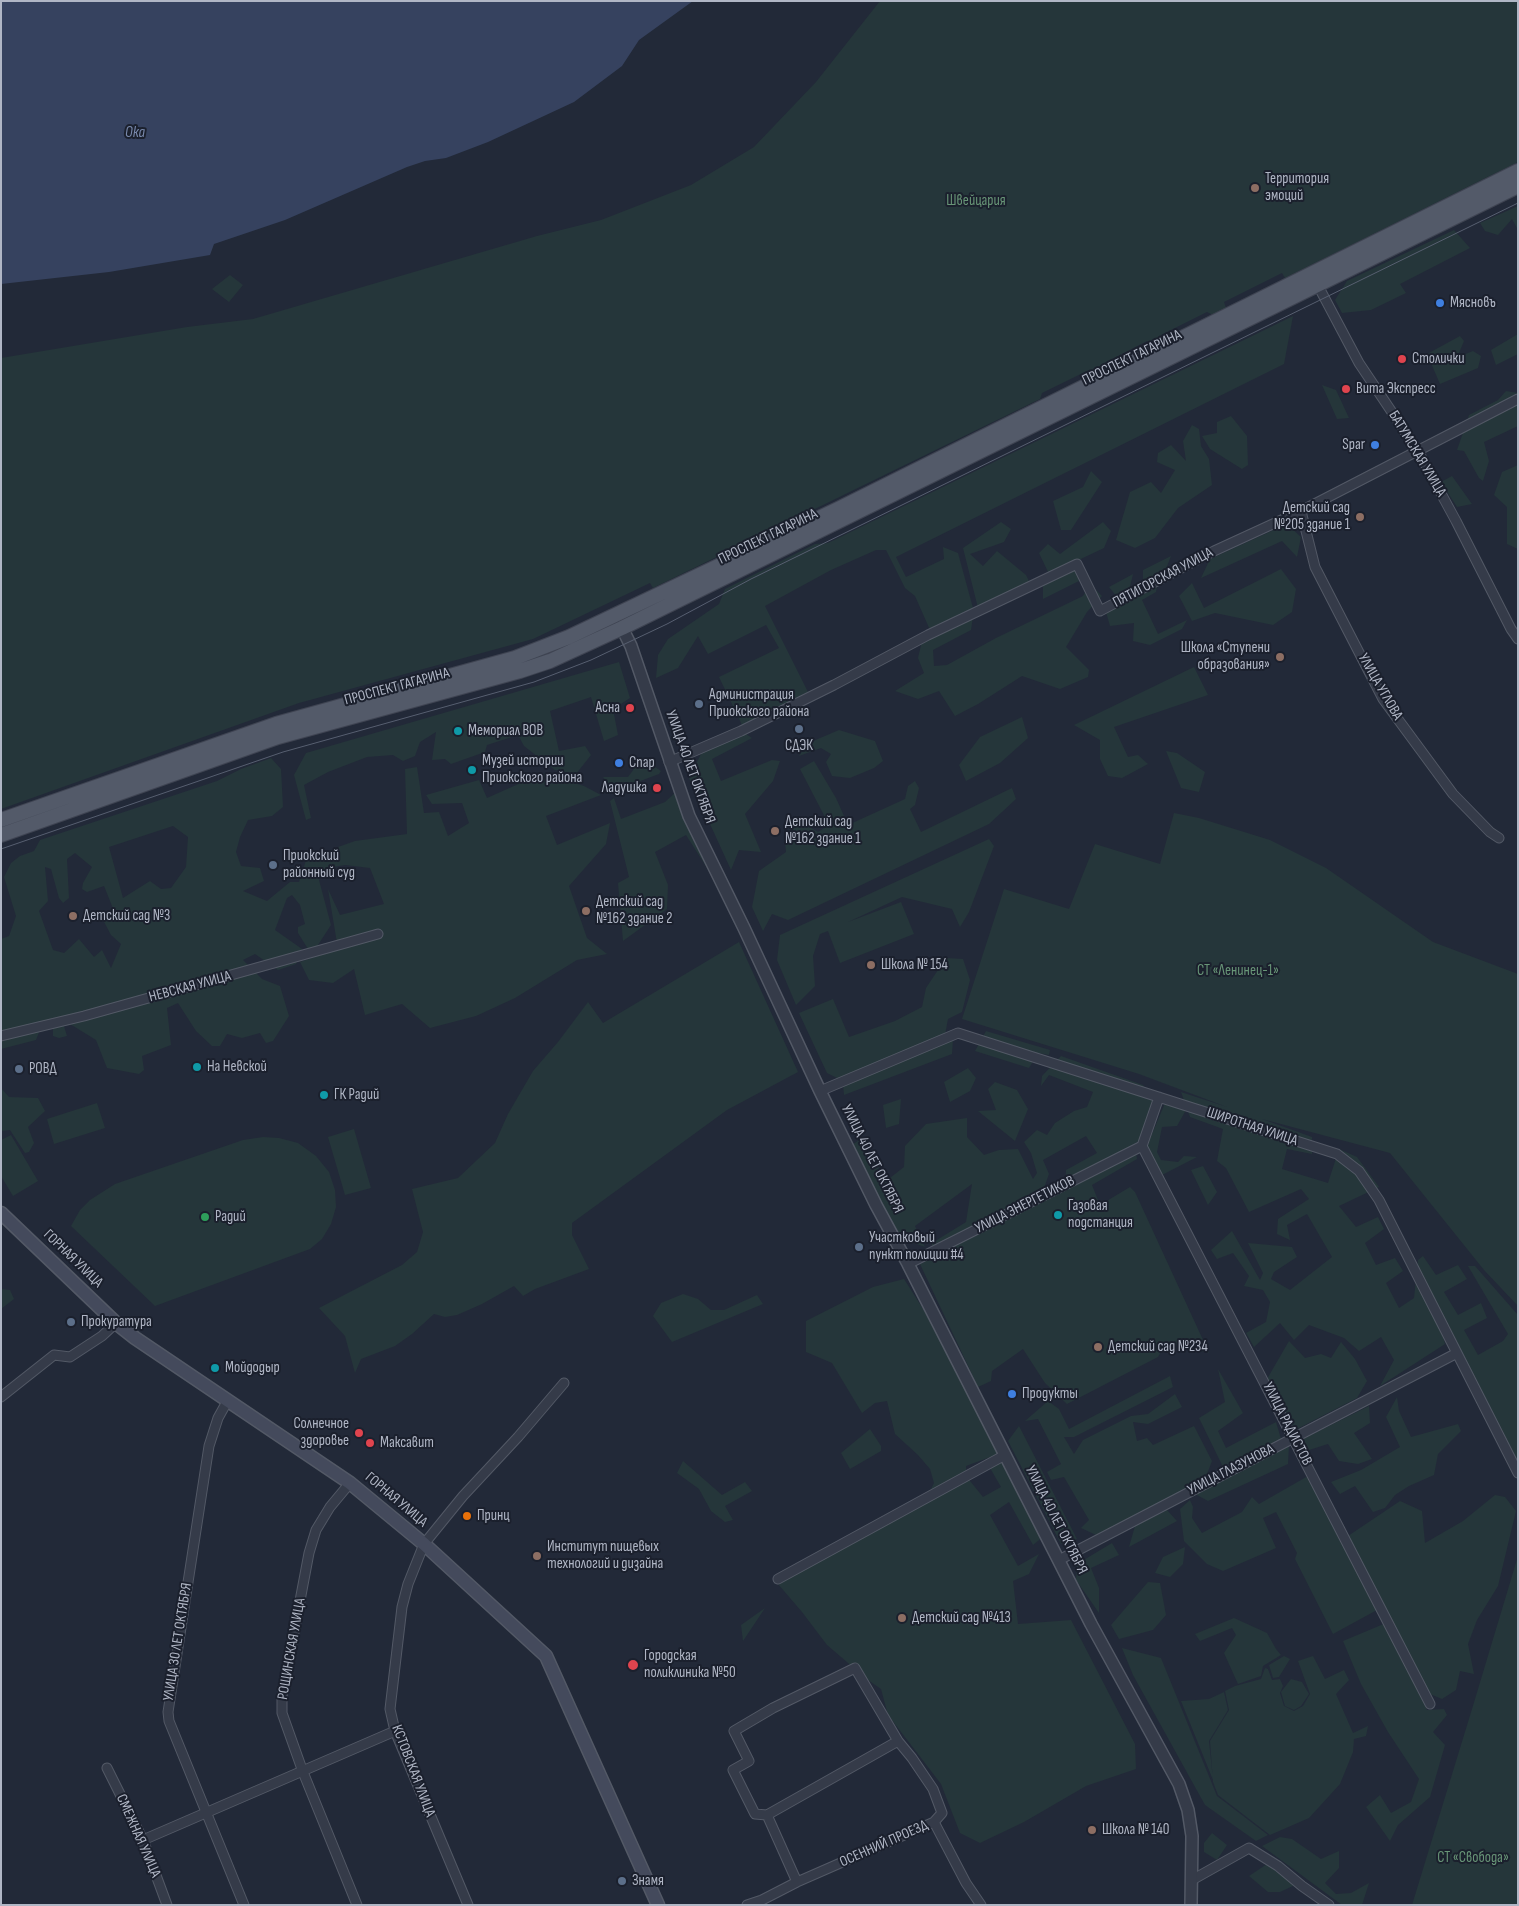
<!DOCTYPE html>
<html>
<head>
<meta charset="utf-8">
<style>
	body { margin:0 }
	#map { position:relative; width:1519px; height:1906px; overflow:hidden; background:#222938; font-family:"Sofia Sans Condensed",sans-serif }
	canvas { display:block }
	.frame { position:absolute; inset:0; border:2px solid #b0b6c5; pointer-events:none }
</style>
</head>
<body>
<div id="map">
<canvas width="1519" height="1906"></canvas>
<div class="frame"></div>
</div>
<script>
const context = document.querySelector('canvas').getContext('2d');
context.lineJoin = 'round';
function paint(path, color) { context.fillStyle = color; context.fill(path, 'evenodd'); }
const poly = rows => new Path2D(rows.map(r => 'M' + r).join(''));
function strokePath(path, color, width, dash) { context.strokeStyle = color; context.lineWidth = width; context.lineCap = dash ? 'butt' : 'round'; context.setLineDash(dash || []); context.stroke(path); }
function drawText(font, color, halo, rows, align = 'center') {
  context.font = font + ' "Sofia Sans Condensed",sans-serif'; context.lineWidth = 4; context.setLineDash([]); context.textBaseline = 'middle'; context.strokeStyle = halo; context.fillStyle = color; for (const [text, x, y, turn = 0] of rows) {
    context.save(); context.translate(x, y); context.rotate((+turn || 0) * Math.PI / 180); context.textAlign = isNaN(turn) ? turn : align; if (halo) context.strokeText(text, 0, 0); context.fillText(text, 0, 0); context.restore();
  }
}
paint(poly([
	[880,1,1518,1,1518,162,1285,278,1282,273,1224,302,1226,308,1213,315,1207,312,1161,335,1159,341,1154,344,1147,341,1101,365,1099,370,1094,373,1089,370,1042,393,1040,399,653,588,650,583,533,639,299,703,1,809,1,358,187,327,253,319,537,236,601,220,691,185,754,147,816,82],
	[1518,206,1518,230,1512,219,1498,235,1485,231,1480,223],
	[1454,230,1470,248,1400,284,1406,293,1371,310,1342,313,1335,300,1347,281],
	[230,275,243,285,229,302,212,289],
	[1293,316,1284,364,896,557,906,577,944,559,943,547,958,553,973,608,930,630,915,596,905,588,886,550,876,550,831,570,765,606,808,692,742,725,719,677,779,648,766,625,708,654,698,636,678,668,656,678,658,655,668,639,719,604,725,589,815,544,828,543],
	[1518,334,1518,354,1496,365,1491,350],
	[1460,336,1464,341,1459,353,1463,355,1473,351,1481,356,1478,368,1440,384,1427,354],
	[1322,385,1336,390,1349,418,1337,419],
	[1506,391,1518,393,1518,426,1484,442,1489,461,1483,481,1479,478,1464,451,1457,450,1469,415,1498,400],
	[1231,416,1247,436,1248,465,1242,469,1210,449,1202,436,1217,433,1217,422],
	[1192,425,1199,429,1201,446,1209,459,1212,485,1178,508,1155,538,1135,548,1116,540,1130,492,1151,482,1161,493,1175,470,1157,462,1158,453,1171,445,1186,461,1183,441],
	[1518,465,1518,549,1507,544,1507,507,1494,495,1502,472],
	[1091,471,1102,482,1071,530,1061,530,1053,501,1083,487],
	[1452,476,1472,504,1457,507,1441,482],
	[1001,522,1011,529,1004,542,970,554,983,566,997,551,1026,575,1030,583,978,608,963,548],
	[1103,522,1111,531,1104,548,1049,574,1039,553,1048,544,1060,554],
	[1287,524,1301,537,1297,557,1282,541,1201,578,1210,559],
	[1171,556,1164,574,1143,583,1143,570],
	[1075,568,1079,581,1043,599,1043,581],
	[1281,569,1296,589,1292,612,1273,625,1215,613,1192,621,1179,596,1192,583,1204,608],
	[1133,574,1129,591,1117,597,1109,587],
	[1090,584,1102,596,1087,612,1066,647,1089,670,1088,677,1060,689,1022,676,978,704,955,716,939,691,918,699,895,691,924,673,918,658,922,641,973,617,971,630,933,650,934,666,947,665,996,638,1083,596],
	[1157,585,1156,592,1142,600,1158,634,1187,620,1182,629,1150,645,1133,641,1134,623,1110,626,1106,612],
	[619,662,630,698,613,709,618,735,604,741,591,697,550,711,559,751,585,746,591,755,576,774,555,770,524,746,518,735,487,745,485,752,451,764,445,759,432,760,436,732,420,742,415,756,403,761,393,755,367,757,328,772,304,785,311,818,306,820,294,775,306,753],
	[1194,667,1208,695,1114,727,1128,757,1138,755,1148,764,1122,778,1108,776,1100,759,1100,740,1074,725],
	[1022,717,1028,738,1000,763,966,781,959,765,980,737],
	[839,730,875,741,883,761,874,768,850,778,832,776,826,762,831,754,821,748,799,756,806,744],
	[746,734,752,738,712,759,721,781,772,760,780,761,773,781,745,814,761,852,739,850,731,870,689,778,702,752],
	[1166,751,1177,753,1205,772,1199,792,1181,788],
	[271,758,281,769,283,807,272,816,248,820,240,837,236,852,241,866,260,868,264,881,243,891,267,901,290,882,299,882,307,857,328,862,338,847,355,841,407,834,405,769,417,767,424,813,439,812,448,836,469,823,462,803,432,804,426,795,479,780,487,798,523,782,539,772,584,786,601,795,546,816,557,845,610,823,606,844,569,886,587,938,607,954,577,960,515,998,476,1016,430,1028,402,1004,365,1015,354,969,333,983,309,980,300,962,338,949,328,889,340,915,384,904,370,868,345,865,327,868,319,880,331,925,316,948,308,949,298,933,298,927,305,924,300,905,292,895,287,898,275,930,302,949,296,964,278,970,255,954,243,960,262,979,280,986,289,1016,273,1041,266,1043,260,1033,242,1038,227,1034,220,1046,212,1046,196,1031,178,1003,167,1008,171,1045,142,1056,144,1070,139,1074,107,1068,96,1040,70,1024,64,1026,67,1036,59,1038,53,1036,53,1029,42,1025,36,1040,1,1049,1,939,9,936,16,916,4,877,11,863,20,856,34,851,40,840,217,781,241,769],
	[173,826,188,837,186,867,171,888,161,889,150,881,123,898,109,847],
	[75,853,92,867,83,883,82,889,87,892,104,886,114,911,103,920,111,935,121,944,111,968,102,950,94,957,79,939,64,953,53,950,39,911,48,901,45,867,51,869,59,898,63,903,69,898,67,859],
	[642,758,661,771,659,774,614,791,603,777,628,777],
	[814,761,836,798,848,825,905,799,908,786,915,781,919,788,915,805,910,809,921,832,1012,788,1016,799,989,824,788,920,772,914,763,931,752,907,759,871,786,852,784,832,803,823,818,832,829,825,800,769],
	[678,790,712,869,709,871,686,835,655,852,668,885,667,909,623,941,618,883,629,877,610,801,614,798,621,819,665,802],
	[1174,813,1199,818,1270,840,1326,868,1433,942,1518,974,1518,1306,1484,1270,1390,1153,1262,1119,1312,1137,1312,1154,1287,1149,1282,1169,1328,1183,1339,1149,1357,1157,1379,1187,1339,1206,1356,1227,1378,1217,1384,1229,1365,1243,1376,1265,1395,1258,1403,1271,1386,1283,1399,1308,1414,1298,1418,1260,1423,1256,1436,1275,1458,1265,1467,1279,1444,1292,1458,1315,1481,1303,1487,1318,1464,1330,1478,1355,1503,1341,1508,1334,1468,1266,1475,1266,1518,1315,1518,1465,1449,1326,1442,1333,1445,1344,1380,1386,1394,1360,1381,1337,1359,1351,1344,1338,1309,1325,1294,1340,1280,1323,1254,1347,1246,1333,1266,1322,1270,1302,1263,1290,1244,1286,1249,1276,1233,1253,1217,1259,1211,1250,1232,1231,1260,1280,1263,1273,1248,1243,1292,1247,1297,1257,1274,1272,1271,1279,1290,1290,1332,1257,1307,1214,1287,1225,1290,1240,1277,1234,1278,1219,1309,1199,1301,1189,1249,1212,1226,1168,1217,1161,1223,1129,1190,1117,1181,1092,1227,1107,1139,1074,962,1019,1004,889,1069,909,1095,844,1160,864],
	[989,839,994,846,969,912,960,927,952,909,902,897,848,922,901,902,914,934,840,963,828,931,820,934,813,956,815,986,796,1005,777,960,780,935],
	[739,942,798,1072,727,1110,572,1223,572,1235,589,1269,535,1289,523,1296,514,1286,482,1304,457,1315,445,1317,434,1314,412,1334,395,1346,361,1359,355,1373,345,1336,319,1308,402,1265,417,1252,423,1232,412,1189,458,1178,495,1143,508,1114,533,1071,558,1042,588,1002,603,1023],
	[946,958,963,959,970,980,962,1012,948,1019,945,1035,839,1079,827,1073,799,1013,833,999,849,1037,895,1021,922,1007,926,988],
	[986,1031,1050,1050,1049,1055,1038,1053,1029,1068,975,1051],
	[953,1039,952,1054,844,1095,843,1085],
	[1061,1056,1143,1085,1154,1101,1140,1140,1121,1153,1066,1179,1066,1170,1097,1153,1086,1136,1043,1160,1049,1174,1042,1194,932,1248,932,1243,966,1222,972,1184,915,1226,925,1247,900,1238,852,1145,862,1138,886,1181,904,1167,905,1146,926,1124,967,1118,967,1137,984,1155,999,1150,1018,1149,1033,1179,1037,1173,1031,1153,1024,1142,1037,1130,1047,1135,1055,1123,1074,1111,1087,1107,1093,1092,1049,1075,1041,1086,1042,1076],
	[968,1068,976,1078,970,1091,950,1102,944,1082],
	[995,1082,1017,1090,1028,1109,1015,1141,978,1111,996,1110,988,1089],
	[1,1088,9,1097,38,1098,45,1111,28,1127,34,1143,29,1152,25,1153,10,1130,1,1131],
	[901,1099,899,1124,886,1128,883,1105],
	[97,1103,105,1128,54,1144,47,1119],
	[1165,1103,1186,1110,1177,1126,1162,1127,1157,1152,1161,1160,1178,1162,1184,1156,1197,1157,1162,1175,1147,1146],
	[354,1129,371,1188,345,1195,328,1137],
	[11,1135,38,1181,13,1196,1,1176,1,1140],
	[263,1137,279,1138,298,1143,316,1156,329,1172,335,1190,336,1207,331,1224,322,1239,310,1249,155,1306,71,1226,80,1210,90,1200,115,1184,243,1140],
	[1136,1152,1137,1159,1092,1185,1100,1205,1130,1187,1135,1192,1209,1353,1166,1343,1158,1357,1067,1404,1045,1383,1023,1349,992,1371,991,1381,978,1387,920,1264],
	[1203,1166,1217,1192,1208,1205,1191,1170],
	[904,1279,925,1312,1001,1453,966,1466,966,1476,983,1497,1001,1487,990,1468,1004,1459,1044,1536,1033,1545,1009,1502,990,1515,1018,1566,1039,1554,1029,1574,1013,1581,1018,1624,1071,1620,1135,1744,1136,1769,1086,1786,1024,1822,980,1843,960,1833,941,1784,888,1715,881,1689,868,1680,827,1645,802,1612,778,1584,780,1575,929,1493,934,1483,930,1469,918,1455,895,1434,887,1401,875,1403,862,1413,832,1363,806,1352,806,1321,873,1287],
	[1,1289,10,1290,14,1299,1,1309],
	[683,1294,698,1299,711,1310,724,1310,757,1295,763,1304,672,1342,653,1316,661,1303],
	[1289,1341,1305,1358,1321,1354,1331,1358,1341,1342,1355,1359,1367,1381,1357,1398,1295,1430,1267,1379],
	[1218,1369,1243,1413,1218,1431,1226,1448,1276,1422,1281,1439,1223,1467,1199,1418,1225,1402],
	[1170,1376,1173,1387,1074,1437,1064,1437,1074,1454,1083,1440,1131,1416,1148,1414,1175,1394,1182,1407,1148,1424,1133,1422,1137,1441,1147,1438,1153,1445,1194,1426,1212,1461,1204,1482,1096,1535,1081,1528,1089,1520,1064,1477,1051,1480,1047,1472,1061,1464,1038,1419,1025,1421,1048,1401,1059,1409,1069,1429],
	[1397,1397,1399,1411,1411,1437,1458,1424,1461,1431,1438,1454,1434,1475,1409,1486,1395,1495,1385,1508,1373,1512,1355,1486,1340,1494,1331,1482,1361,1470,1400,1447,1386,1417],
	[1369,1406,1370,1423,1354,1433,1372,1459,1358,1464,1339,1461,1328,1444,1309,1450,1303,1439],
	[1019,1426,1077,1539,1061,1544,1008,1441],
	[870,1429,881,1446,881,1451,850,1469,841,1453],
	[1289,1445,1288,1464,1208,1501,1195,1494],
	[683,1461,722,1495,745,1482,752,1491,725,1506,733,1520,725,1522,711,1511,699,1489,677,1473],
	[1308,1476,1377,1610,1333,1634,1295,1559,1297,1553,1276,1512,1263,1518,1276,1548,1223,1571,1207,1564,1184,1541,1180,1509,1190,1500,1193,1507,1192,1518,1202,1533,1242,1512,1252,1497,1259,1504],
	[1495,1495,1505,1497,1516,1511,1498,1586,1477,1620,1468,1644,1474,1674,1460,1671,1456,1690,1442,1699,1430,1694,1348,1536,1400,1501,1422,1511,1425,1543,1463,1521],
	[1167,1510,1177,1521,1129,1547,1135,1526],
	[1112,1543,1119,1555,1091,1568,1099,1588,1099,1613,1076,1580,1077,1564],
	[1185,1547,1183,1564,1170,1577,1155,1573,1163,1557],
	[1518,1556,1518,1905,1412,1905,1472,1709],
	[1148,1582,1160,1583,1166,1615,1153,1630,1119,1639,1111,1625],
	[765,1608,743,1641,741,1625],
	[1234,1618,1267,1633,1276,1649,1281,1655,1263,1666,1261,1676,1238,1684,1224,1653,1236,1635,1232,1628,1200,1641,1195,1634],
	[1386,1623,1427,1710,1444,1709,1447,1715,1433,1732,1445,1745,1430,1797,1398,1825,1390,1841,1366,1807,1380,1795,1391,1813,1411,1802,1419,1779,1388,1732,1361,1684,1343,1641],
	[1122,1648,1161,1658,1217,1796,1268,1835,1256,1841,1205,1805,1133,1675],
	[1284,1656,1290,1659,1279,1677,1273,1678,1269,1665],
	[1313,1656,1325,1679,1344,1670,1349,1680,1336,1694,1353,1733,1368,1726,1366,1736,1354,1739,1353,1752,1340,1784,1309,1818,1270,1835,1218,1795,1213,1782,1210,1741,1229,1710,1225,1691,1235,1686,1261,1679,1265,1668,1268,1669,1272,1680,1280,1679,1283,1686,1280,1693,1284,1706,1294,1711,1303,1706,1310,1694,1298,1661],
	[1291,1679,1302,1682,1309,1694,1301,1706,1294,1710,1285,1706,1281,1692],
	[1224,1692,1228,1710,1209,1741,1213,1780,1181,1701,1209,1699],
	[1212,1833,1227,1845,1217,1860,1204,1852,1204,1843],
	[1280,1837,1292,1839,1321,1859,1339,1851,1339,1868,1325,1883,1336,1894,1351,1893,1369,1883,1362,1905,1342,1905,1262,1846],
	[1267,1864,1295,1885,1280,1892,1268,1892,1249,1876]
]), '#25363a');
paint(poly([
	[1,1,693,1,639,40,622,66,574,102,488,142,446,158,425,161,407,167,285,220,214,244,210,255,109,272,1,284]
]), '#36425f');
const minor = poly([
	[1315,280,1359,363,1418,451,1456,521,1511,629,1518,639],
	[1301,511,1315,567,1383,699,1453,794,1490,832,1499,838],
	[669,762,741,731,834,685,928,635,1077,564,1100,611,1214,551,1301,511,1518,399],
	[1,1036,84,1016,378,934],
	[820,1091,958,1033,1337,1154,1359,1171,1379,1200,1518,1473],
	[1142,1146,1430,1704],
	[1142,1146,1159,1097],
	[908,1264,1142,1146],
	[1,1397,54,1355,70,1357,102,1336,116,1323],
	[228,1400,218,1418,209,1446,168,1712,169,1721,244,1905],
	[350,1483,330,1507,316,1530,309,1553,282,1696,282,1713,303,1772,357,1905],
	[1059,1560,1457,1353],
	[778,1579,1005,1455],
	[107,1768,143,1840,167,1905],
	[767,1815,755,1814,733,1770,749,1761,734,1731,773,1708,855,1668,898,1741,912,1758,933,1789,942,1813,934,1822],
	[767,1815,898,1741],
	[767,1815,797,1882],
	[143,1840,395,1731],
	[1192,1880,1249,1848,1278,1866,1302,1886,1329,1905],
	[468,1905,395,1731,390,1709,402,1607,408,1584,424,1544,463,1496,518,1437,564,1383],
	[747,1905,762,1900,797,1882,934,1822,966,1883,981,1905]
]);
const tertiary = poly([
	[622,628,631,646,689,816,744,928,820,1091,876,1205,908,1264,1091,1624,1179,1784,1188,1810,1192,1836,1191,1905]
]);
const secondary = poly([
	[1,1213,116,1323,135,1338,350,1483,424,1544,546,1656,658,1905]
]);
const primary = poly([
	[1,820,276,724,515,658,569,637,838,509,1518,171],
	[1,835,278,737,520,671,550,661,622,628,1518,186]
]);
strokePath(minor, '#535966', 11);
strokePath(tertiary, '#535966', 14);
strokePath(secondary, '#535966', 15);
strokePath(primary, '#3f4452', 16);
strokePath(minor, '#353b49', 9);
strokePath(tertiary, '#353b49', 11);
strokePath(secondary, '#444a5c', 12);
strokePath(primary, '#535a69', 14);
strokePath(poly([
	[1,849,283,752,534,682,591,660,667,624,751,579,1518,203]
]), '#575f70', 1);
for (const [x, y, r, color] of [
	[1255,188,5,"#8d6e63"],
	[1440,303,5,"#3f7fe0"],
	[1402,359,5,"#e0444e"],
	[1346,389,5,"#e0444e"],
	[1375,445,5,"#3f7fe0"],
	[1360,517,5,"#8d6e63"],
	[1280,657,5,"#8d6e63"],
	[699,704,5,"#5c6f8a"],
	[630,708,5,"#e0444e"],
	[799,729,5,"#5c6f8a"],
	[458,731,5,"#0f9aa8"],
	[619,763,5,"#3f7fe0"],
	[472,770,5,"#0f9aa8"],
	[657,788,5,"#e0444e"],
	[775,831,5,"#8d6e63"],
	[273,865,5,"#5c6f8a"],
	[586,911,5,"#8d6e63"],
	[73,916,5,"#8d6e63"],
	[871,965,5,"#8d6e63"],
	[197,1067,5,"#0f9aa8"],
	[19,1069,5,"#5c6f8a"],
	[324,1095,5,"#0f9aa8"],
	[1058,1215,5,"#0f9aa8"],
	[205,1217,5,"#2e9e5b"],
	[859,1247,5,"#5c6f8a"],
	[71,1322,5,"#5c6f8a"],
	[1098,1347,5,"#8d6e63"],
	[215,1368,5,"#0f9aa8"],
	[1012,1394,5,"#3f7fe0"],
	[359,1433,5,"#e0444e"],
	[370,1443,5,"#e0444e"],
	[467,1516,5,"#e8710a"],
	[537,1556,5,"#8d6e63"],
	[902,1618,5,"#8d6e63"],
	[633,1665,6,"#e0444e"],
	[1092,1830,5,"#8d6e63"],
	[622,1881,5,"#5c6f8a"]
]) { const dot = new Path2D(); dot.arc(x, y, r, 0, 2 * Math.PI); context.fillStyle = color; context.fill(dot); strokePath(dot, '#1b202d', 2); }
drawText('15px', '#b0b6c5', '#1b202d', [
	["Территория",1265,179],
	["эмоций",1265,196],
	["Мясновъ",1450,303],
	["Столички",1412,359],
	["Вита Экспресс",1356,389],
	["Spar",1365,445,"right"],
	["Детский сад",1350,508,"right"],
	["№205 здание 1",1350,525,"right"],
	["Школа «Ступени",1270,648,"right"],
	["образования»",1270,665,"right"],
	["Администрация",709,695],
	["Приокского района",709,712],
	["Асна",620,708,"right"],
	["Мемориал ВОВ",468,731],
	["СДЭК",799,746,"center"],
	["Музей истории",482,761],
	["Приокского района",482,778],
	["Спар",629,763],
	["Ладушка",647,788,"right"],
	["Детский сад",785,822],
	["№162 здание 1",785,839],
	["Приокский",283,856],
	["районный суд",283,873],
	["Детский сад",596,902],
	["№162 здание 2",596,919],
	["Детский сад №3",83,916],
	["Школа № 154",881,965],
	["На Невской",207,1067],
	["РОВД",29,1069],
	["ГК Радий",334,1095],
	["Газовая",1068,1206],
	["подстанция",1068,1223],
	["Радий",215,1217],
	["Участковый",869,1238],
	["пункт полиции #4",869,1255],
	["Прокуратура",81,1322],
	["Детский сад №234",1108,1347],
	["Мойдодыр",225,1368],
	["Продукты",1022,1394],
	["Солнечное",349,1424,"right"],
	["здоровье",349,1441,"right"],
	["Максавит",380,1443],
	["Принц",477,1516],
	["Институт пищевых",547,1547],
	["технологий и дизайна",547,1564],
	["Детский сад №413",912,1618],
	["Городская",644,1656],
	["поликлиника №50",644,1673],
	["Школа № 140",1102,1830],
	["Знамя",632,1881]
], 'left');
drawText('15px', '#689577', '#1b202d', [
	["Швейцария",976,201],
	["СТ «Ленинец-1»",1238,971],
	["СТ «Свобода»",1473,1858]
]);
drawText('15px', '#b0b6c5', '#1b202d', [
	["ПРОСПЕКТ ГАГАРИНА",1132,358,-26],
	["БАТУМСКАЯ УЛИЦА",1417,454,59],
	["ПРОСПЕКТ ГАГАРИНА",768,537,-26],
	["ПЯТИГОРСКАЯ УЛИЦА",1163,578,-28],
	["ПРОСПЕКТ ГАГАРИНА",397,687,-15],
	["УЛИЦА УГЛОВА",1380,687,60],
	["УЛИЦА 40 ЛЕТ ОКТЯБРЯ",690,767,70],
	["НЕВСКАЯ УЛИЦА",190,987,-15],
	["ШИРОТНАЯ УЛИЦА",1252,1127,18],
	["УЛИЦА 40 ЛЕТ ОКТЯБРЯ",872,1159,63],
	["УЛИЦА ЭНЕРГЕТИКОВ",1025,1205,-27],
	["ГОРНАЯ УЛИЦА",73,1259,44],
	["УЛИЦА РАДИСТОВ",1287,1424,63],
	["УЛИЦА ГЛАЗУНОВА",1231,1470,-27],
	["ГОРНАЯ УЛИЦА",396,1500,40],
	["УЛИЦА 40 ЛЕТ ОКТЯБРЯ",1056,1520,63],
	["УЛИЦА 30 ЛЕТ ОКТЯБРЯ",178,1642,-81],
	["РОЩИНСКАЯ УЛИЦА",292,1649,-80],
	["КСТОВСКАЯ УЛИЦА",413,1771,69],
	["СМЕЖНАЯ УЛИЦА",138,1836,66],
	["ОСЕННИЙ ПРОЕЗД",884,1844,-24]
]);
drawText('italic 16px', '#7989ac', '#1b202d', [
	["Ока",135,133]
]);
</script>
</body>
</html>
